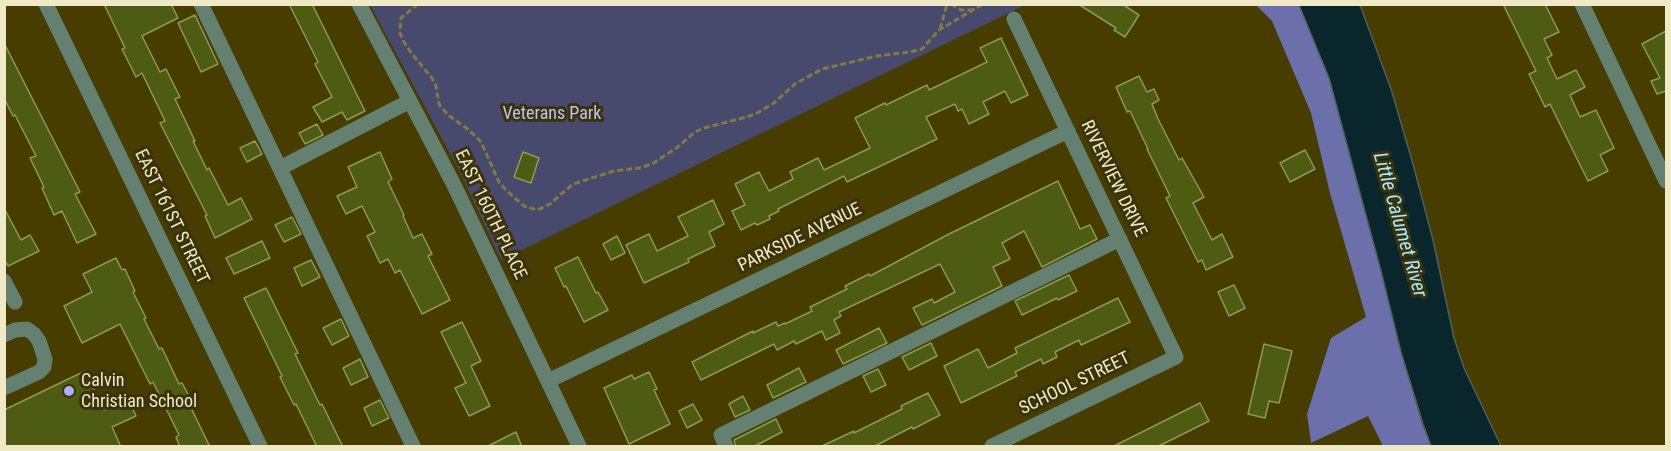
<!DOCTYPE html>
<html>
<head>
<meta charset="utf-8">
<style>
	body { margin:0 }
	#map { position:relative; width:1671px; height:451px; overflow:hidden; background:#473d00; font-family:"Roboto Condensed",sans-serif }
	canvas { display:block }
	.frame { position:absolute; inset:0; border:6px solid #efe9c5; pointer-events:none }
</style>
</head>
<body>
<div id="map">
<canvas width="1671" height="451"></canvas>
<div class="frame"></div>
</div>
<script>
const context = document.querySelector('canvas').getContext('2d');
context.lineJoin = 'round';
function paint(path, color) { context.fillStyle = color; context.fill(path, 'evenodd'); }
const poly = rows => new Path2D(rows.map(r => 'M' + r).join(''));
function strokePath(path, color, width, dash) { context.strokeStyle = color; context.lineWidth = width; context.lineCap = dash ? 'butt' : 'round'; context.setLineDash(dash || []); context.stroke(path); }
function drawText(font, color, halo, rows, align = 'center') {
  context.font = font + ' "Roboto Condensed",sans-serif'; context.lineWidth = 6; context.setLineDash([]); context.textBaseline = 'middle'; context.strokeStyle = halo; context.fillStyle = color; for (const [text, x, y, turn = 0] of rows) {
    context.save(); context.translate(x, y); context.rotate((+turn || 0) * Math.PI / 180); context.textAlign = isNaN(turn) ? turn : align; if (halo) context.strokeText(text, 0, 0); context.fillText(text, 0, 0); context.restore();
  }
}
paint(poly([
	[370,5,1025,5,501,260,460,172]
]), '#474a6d');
paint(poly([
	[1256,5,1299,5,1329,78,1381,271,1401,352,1422,424,1431,446,1383,446,1368,416,1311,443,1307,414,1331,338,1366,317,1330,193,1311,113,1272,21]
]), '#6b70ab');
const water = poly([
	[1299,5,1360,5,1391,89,1413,164,1433,240,1454,338,1464,368,1501,446,1431,446,1423,424,1401,352,1381,271,1329,78,1299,5]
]);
paint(water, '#09262d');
strokePath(water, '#4e605b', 1.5);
const building = poly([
	[104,4,171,4,178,18,142,36,160,72,166,69,180,97,175,99,195,141,193,141,207,170,209,168,228,205,241,198,252,219,215,238,205,216,207,215,160,123,165,121,142,73,136,77,122,49,125,48,104,4],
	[289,4,312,4,365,111,347,120,342,112,322,122,313,107,332,97,315,64,318,62,289,4],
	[1078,4,1122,4,1139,15,1125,37,1114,30,1116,28,1078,4],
	[1503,4,1545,4,1559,32,1544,39,1552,55,1547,58,1557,79,1576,70,1585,87,1570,95,1580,117,1596,110,1614,148,1600,155,1608,171,1588,181,1550,104,1545,107,1529,74,1536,71,1503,4],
	[195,15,218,64,201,72,178,23,195,15],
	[1666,31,1666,91,1657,94,1651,81,1660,78,1642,44,1666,31],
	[1001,38,1028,95,1011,103,1005,91,983,102,989,114,969,124,962,109,958,111,955,104,926,117,937,139,847,182,844,176,778,209,779,211,769,216,770,219,757,225,755,223,741,230,732,211,745,205,735,184,759,172,769,191,793,179,790,172,818,158,824,170,870,148,855,118,885,103,886,105,927,85,929,90,987,62,980,48,1001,38],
	[4,43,80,192,75,194,96,234,77,243,62,211,54,215,42,188,44,187,30,158,36,156,15,115,13,116,4,98,4,43],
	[1139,76,1147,92,1154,89,1159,100,1152,104,1158,119,1179,160,1182,158,1204,197,1193,203,1212,240,1222,234,1233,257,1206,270,1202,260,1198,262,1166,198,1170,196,1147,149,1148,149,1130,111,1127,112,1116,87,1139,76],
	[317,124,323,135,305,144,299,133,317,124],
	[255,141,262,154,247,162,240,148,255,141],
	[1305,150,1315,169,1290,182,1280,163,1305,150],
	[380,152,392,179,388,182,404,215,403,216,413,238,422,234,432,254,428,256,450,300,422,314,400,270,395,273,388,259,380,263,367,236,375,232,362,206,346,214,337,196,357,187,348,167,380,152],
	[523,152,539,158,531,183,514,177,523,152],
	[1058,181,1080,229,1090,225,1097,239,1042,267,1024,231,1002,243,1010,259,993,267,1002,286,922,325,913,308,932,299,934,303,955,292,940,264,839,312,841,316,834,320,840,333,826,340,822,331,796,344,794,341,777,350,774,344,701,380,692,362,753,331,753,333,776,322,778,326,785,323,785,324,812,311,810,307,847,289,845,286,869,274,870,276,949,234,1058,181],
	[713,200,724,224,709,232,715,246,688,259,689,262,644,283,626,245,649,234,657,251,688,236,678,217,713,200],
	[4,208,21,240,30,235,39,251,8,266,4,259,4,208],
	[292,217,301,234,284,242,275,225,292,217],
	[617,236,625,253,611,260,603,244,617,236],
	[262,241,270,258,234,274,226,258,262,241],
	[578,257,596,293,598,292,608,310,584,322,566,286,564,287,555,268,578,257],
	[116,258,122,270,125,269,135,291,133,292,146,318,144,319,159,349,162,348,179,384,182,383,190,398,188,399,193,412,210,447,180,447,176,437,179,435,153,382,150,384,120,324,82,343,64,306,92,292,83,274,116,258],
	[311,260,320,277,302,286,294,268,311,260],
	[1069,275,1077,291,1058,300,1057,298,1022,315,1015,301,1069,275],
	[1234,285,1245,308,1229,316,1218,292,1234,285],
	[266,288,298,353,295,354,320,405,322,404,343,447,317,447,296,404,294,405,280,377,282,376,244,298,266,288],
	[1118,298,1130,322,1081,345,1079,340,1055,352,1057,357,1043,364,1041,359,1015,372,1017,376,961,403,944,366,978,349,988,368,1017,353,1015,348,1118,298],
	[341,319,349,336,332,345,323,328,341,319],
	[462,322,481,361,471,366,490,406,469,416,455,388,466,383,441,332,462,322],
	[879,328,887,343,843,364,836,350,879,328],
	[931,343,937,356,909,370,902,357,931,343],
	[1264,344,1292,351,1279,403,1269,401,1265,418,1248,414,1264,344],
	[360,359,368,377,351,385,343,368,360,359],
	[799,368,806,382,773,398,767,385,799,368],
	[878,369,886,385,871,392,863,376,878,369],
	[85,371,104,410,128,398,136,416,112,427,121,447,4,447,4,410,85,371],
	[649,372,657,389,654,390,670,424,629,444,604,388,632,375,634,379,649,372],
	[928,393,940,415,913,429,912,427,873,447,820,447,854,431,854,433,902,409,901,406,928,393],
	[743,396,750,410,735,417,729,404,743,396],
	[380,400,389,418,372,426,364,408,380,400],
	[1200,403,1209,421,1157,447,1112,447,1200,403],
	[693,404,702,420,687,428,679,411,693,404],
	[776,419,782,432,753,447,736,447,734,440,776,419],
	[516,432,522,447,486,447,516,432]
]);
paint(building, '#4e5b13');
strokePath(building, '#8b9a56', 1.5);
strokePath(poly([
	[418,4,401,18,400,33,404,42,412,54,432,78,436,86,439,104,448,115,469,130,481,142,499,182,506,190,524,206,537,210,550,204,573,184,614,171,639,168,652,164,678,147,695,132,704,128,750,116,759,112,774,103,795,84,822,69,877,56,910,52,922,49,939,30,983,4],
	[951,4,961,10,972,10],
	[940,29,947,4]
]), '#827a45', 3, [6, 3]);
strokePath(poly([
	[46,4,260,446],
	[201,4,413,446],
	[359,4,453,183,579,446],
	[1582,4,1666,181],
	[280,168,410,101],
	[4,281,15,302],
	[4,335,15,330,27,329,34,334,39,341,45,359,44,367,39,372,4,388],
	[548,381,1068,131],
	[726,446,721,435,1120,239],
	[992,446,1176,357,1014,19]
]), '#648070', 15);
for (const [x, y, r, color] of [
	[69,391,6,"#a9b0fc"]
]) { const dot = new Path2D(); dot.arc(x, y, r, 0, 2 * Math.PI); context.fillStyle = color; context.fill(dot); strokePath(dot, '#3a330c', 2); }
drawText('18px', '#bcc2f6', '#3a330c', [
	["Veterans Park",552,114]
]);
drawText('18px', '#efe9c5', '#3a330c', [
	["RIVERVIEW DRIVE",1113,179,64],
	["EAST 160TH PLACE",490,215,64],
	["EAST 161ST STREET",171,217,64],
	["PARKSIDE AVENUE",800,238,-26],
	["SCHOOL STREET",1075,384,-26]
]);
drawText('18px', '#efe9c5', '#3a330c', [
	["Calvin",81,381],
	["Christian School",81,402]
], 'left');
drawText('italic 20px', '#a7e9fe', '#3a330c', [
	["Little Calumet River",1399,225,74]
]);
</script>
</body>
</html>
